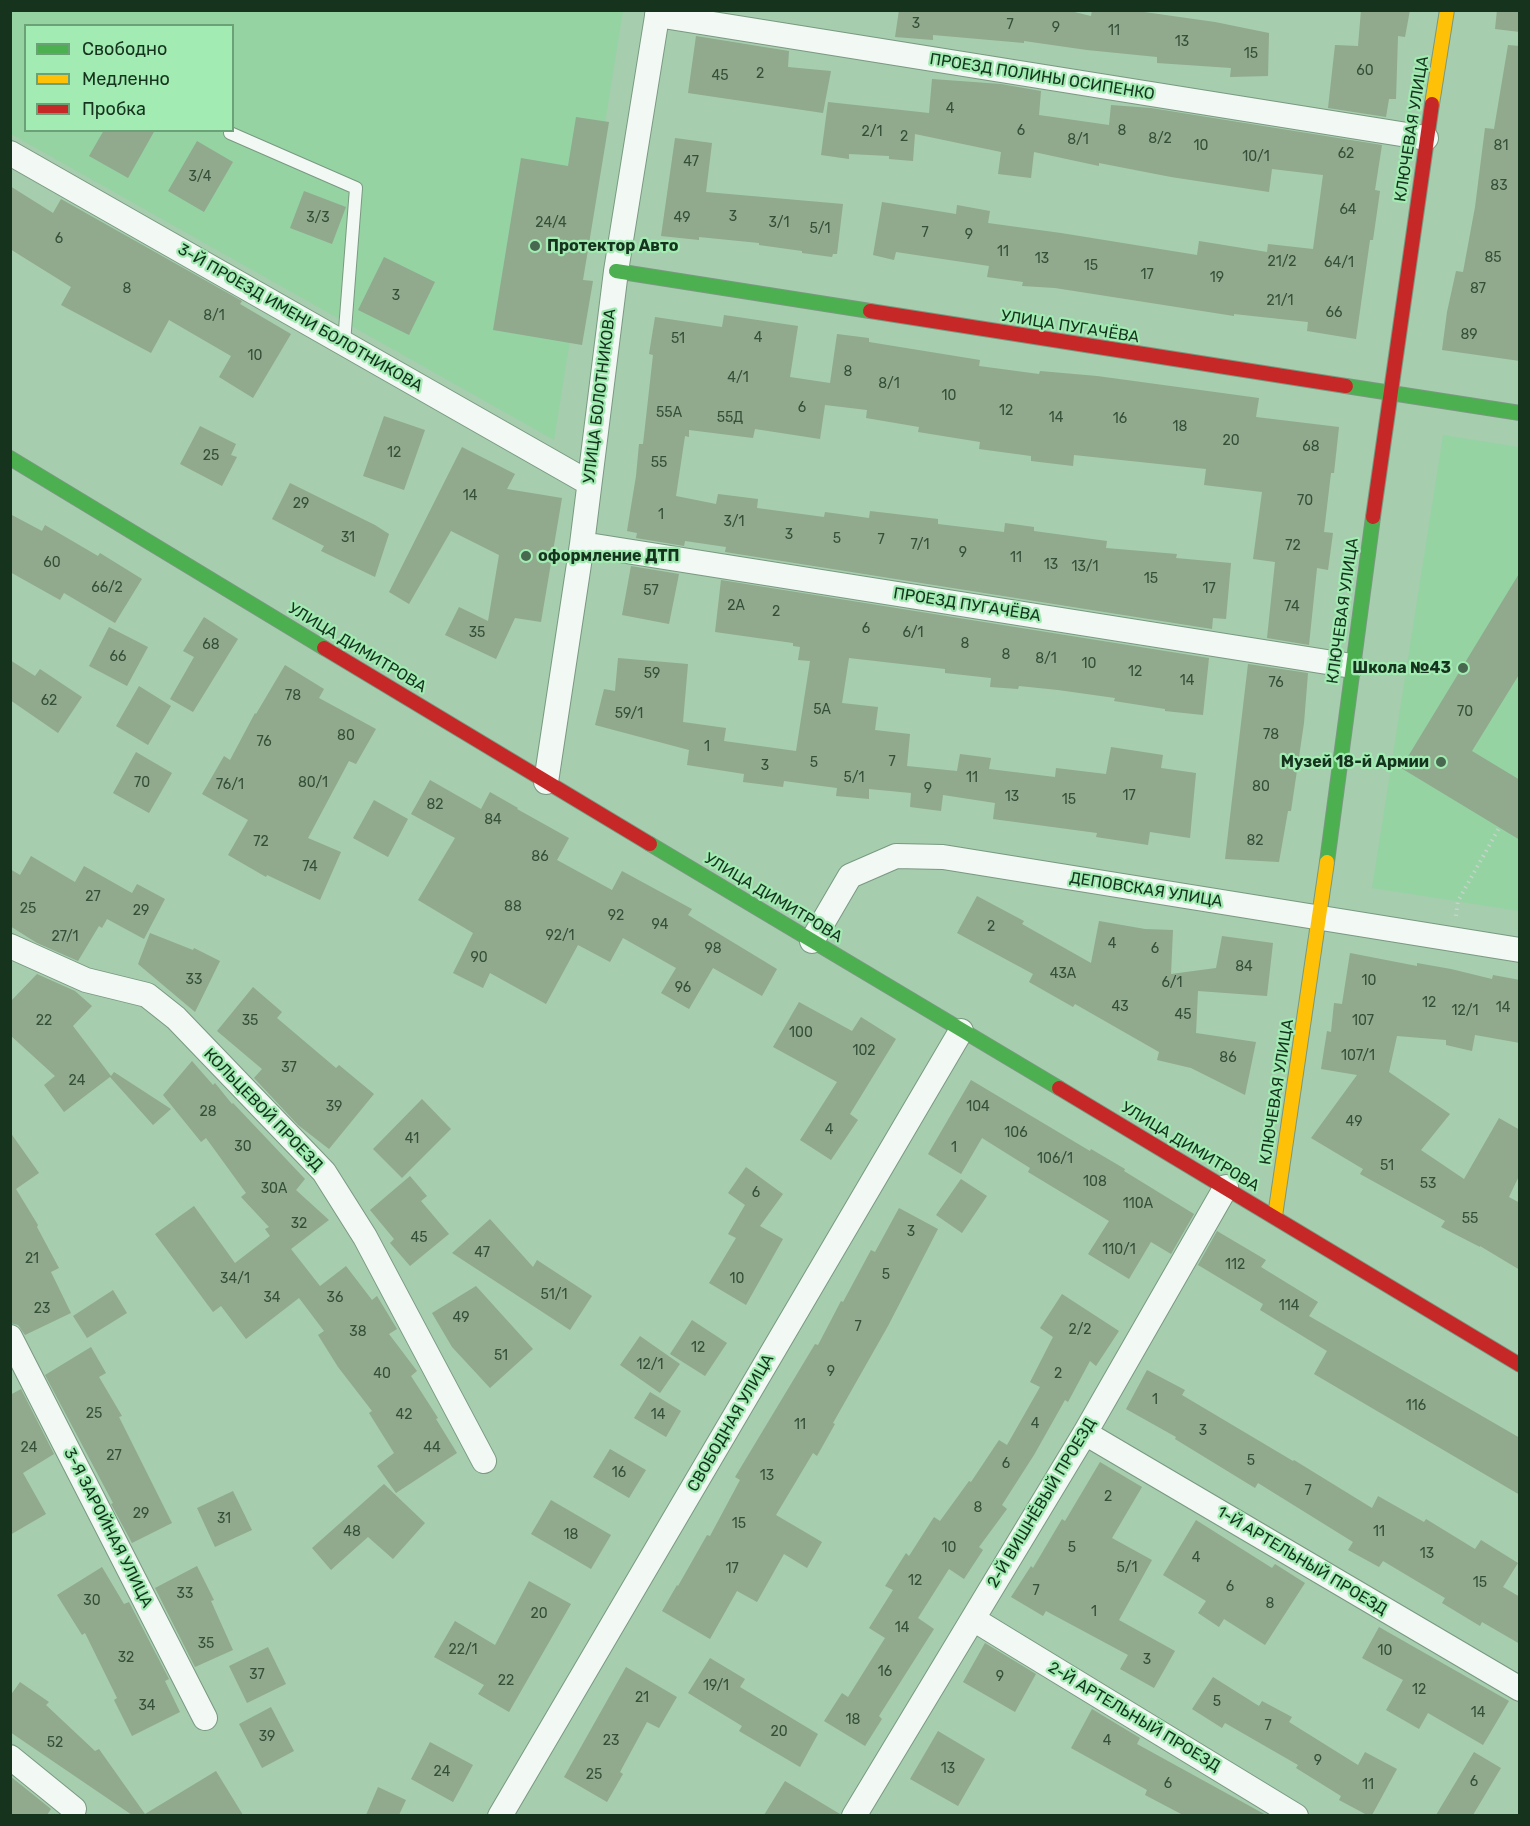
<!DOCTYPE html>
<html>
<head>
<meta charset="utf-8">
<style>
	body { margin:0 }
	#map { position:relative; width:1530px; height:1826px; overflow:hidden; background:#a6cdae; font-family:Rubik,sans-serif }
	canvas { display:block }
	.frame { position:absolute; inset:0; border:12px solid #15331d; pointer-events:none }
	.legend { position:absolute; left:24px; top:24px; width:210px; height:108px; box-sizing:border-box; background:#a2ebb2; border:2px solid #6aa176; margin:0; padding:8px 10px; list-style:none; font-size:18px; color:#15331d }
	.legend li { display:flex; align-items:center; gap:12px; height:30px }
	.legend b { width:30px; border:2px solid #6aa176 }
</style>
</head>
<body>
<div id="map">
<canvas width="1530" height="1826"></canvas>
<div class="frame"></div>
<ul class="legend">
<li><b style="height:8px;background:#4caf50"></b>Свободно</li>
<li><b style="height:8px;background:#ffc107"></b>Медленно</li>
<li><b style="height:8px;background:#c62828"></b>Пробка</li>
</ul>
</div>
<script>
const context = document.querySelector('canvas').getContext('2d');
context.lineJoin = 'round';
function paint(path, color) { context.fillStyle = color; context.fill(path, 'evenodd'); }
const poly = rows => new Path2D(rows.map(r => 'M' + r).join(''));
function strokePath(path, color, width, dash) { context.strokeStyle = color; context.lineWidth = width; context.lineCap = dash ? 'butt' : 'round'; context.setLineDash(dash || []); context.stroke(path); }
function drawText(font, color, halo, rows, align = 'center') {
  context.font = font + ' Rubik,sans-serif'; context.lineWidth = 4.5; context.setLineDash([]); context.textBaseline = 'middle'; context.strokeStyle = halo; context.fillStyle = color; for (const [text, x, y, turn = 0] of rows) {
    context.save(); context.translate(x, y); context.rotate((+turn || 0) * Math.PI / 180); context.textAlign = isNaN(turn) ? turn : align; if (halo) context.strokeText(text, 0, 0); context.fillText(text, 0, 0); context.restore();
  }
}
paint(poly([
	[11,11,623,11,554,440,11,134],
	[26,26,232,26,232,130,26,130],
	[1443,435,1519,447,1519,911,1372,888]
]), '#95d3a3');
paint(poly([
	[899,10,1066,10,1091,16,1092,10,1130,10,1215,22,1269,33,1268,76,1230,77,1231,68,1157,63,1157,57,1087,50,1024,41,1024,43,933,35,933,40,895,37],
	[1361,10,1410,10,1405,37,1398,36,1396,99,1389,99,1386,117,1328,108,1335,45,1358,46],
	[1497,10,1520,10,1520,32,1495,29],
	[696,36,789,51,788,67,831,71,823,113,688,93],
	[1508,45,1520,46,1520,361,1442,350,1447,312,1456,271,1463,272,1475,207,1485,128,1494,129],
	[932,79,1001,84,1041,91,1039,115,1109,125,1111,105,1151,108,1382,145,1375,190,1380,191,1373,240,1370,240,1356,339,1307,331,1308,322,1234,314,1234,316,1055,288,1022,286,1023,282,987,277,989,266,896,252,894,260,873,255,882,202,956,214,957,205,990,211,988,223,1061,233,1197,255,1199,241,1267,252,1268,244,1313,249,1323,175,1272,169,1269,192,1171,177,1099,163,1099,166,1034,152,1031,178,998,174,1001,152,915,134,913,161,889,159,889,156,849,154,849,159,821,155,828,102,929,113],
	[576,117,609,122,583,280,593,281,582,345,493,330,521,158,568,166],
	[104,130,155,130,128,178,89,156],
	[675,138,712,143,706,192,843,204,837,254,833,254,832,257,802,253,802,251,759,245,759,243,699,237,699,240,661,236],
	[197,141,233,162,204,212,168,191],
	[10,186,53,213,61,199,242,301,240,304,291,334,253,398,219,377,231,356,169,320,151,353,61,305,71,287,10,249],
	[304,191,346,207,332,244,290,228],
	[384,257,435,282,409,335,358,310],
	[724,315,798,326,790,377,830,383,837,334,869,338,869,342,980,360,979,366,1039,374,1040,371,1097,376,1259,398,1256,417,1339,427,1334,473,1331,473,1324,532,1333,533,1328,570,1317,568,1309,645,1267,638,1275,562,1253,559,1262,492,1204,485,1206,469,1074,455,1073,466,1031,461,1031,456,979,449,980,442,918,432,919,427,866,418,867,410,825,405,820,439,755,429,753,438,689,430,689,437,685,436,676,496,716,504,718,494,758,499,757,508,824,517,825,512,869,518,870,511,938,519,938,524,1004,532,1005,523,1034,527,1034,531,1107,541,1106,548,1177,554,1176,558,1231,563,1226,619,1213,618,1212,629,725,552,726,547,685,541,684,546,636,538,637,533,627,531,636,476,639,444,643,444,653,355,649,354,655,317,722,327],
	[384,416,425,430,404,490,363,476],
	[200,426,236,444,231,455,237,457,222,486,180,464],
	[462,447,515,474,507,489,562,498,541,622,515,618,496,659,445,635,459,607,488,621,499,555,451,531,409,604,389,592],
	[290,483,375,525,389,534,375,577,321,551,324,546,272,519],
	[10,514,42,531,45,525,98,556,100,553,142,579,115,623,64,593,60,600,10,572],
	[631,566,679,574,669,624,622,615],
	[1520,572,1520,673,1472,751,1520,780,1520,840,1401,768],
	[721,580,1209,658,1203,715,1165,711,1165,709,1114,701,1115,698,1058,690,1019,686,1018,689,990,687,991,678,945,673,945,669,849,658,842,703,878,707,875,730,910,734,907,766,957,771,960,754,991,758,989,769,1055,777,1056,768,1106,774,1111,747,1163,755,1161,768,1196,773,1190,838,1150,832,1148,845,1096,837,1097,833,993,819,995,803,943,795,941,811,910,807,911,793,869,789,869,799,836,796,837,788,784,781,783,787,743,782,744,774,687,765,689,750,595,725,604,689,615,691,618,658,688,664,683,722,726,728,724,741,796,751,810,661,798,660,800,647,793,646,793,643,715,632],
	[204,617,238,639,193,712,170,699,194,657,183,651],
	[109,627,148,647,127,686,89,666],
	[10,660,35,676,40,669,82,697,58,733,10,700],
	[1248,664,1308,673,1304,723,1291,811,1288,811,1279,862,1225,859],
	[285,665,324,689,319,698,376,729,356,764,349,761,308,838,341,852,320,900,267,875,266,877,228,855,248,820,202,794,224,756,230,760,255,713,256,714],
	[139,686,171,706,148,745,116,726],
	[136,752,172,773,149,813,113,793],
	[430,780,481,809,490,792,518,808,517,809,569,838,557,860,612,890,622,871,692,909,688,915,777,969,762,996,713,968,689,1009,661,993,676,968,623,938,610,962,578,945,546,1004,490,973,483,988,453,973,473,933,418,900,455,838,411,814],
	[374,800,408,819,388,857,353,838],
	[31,856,75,882,84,866,132,893,137,884,165,899,144,939,107,919,102,928,99,926,78,961,37,943,10,926,10,869,20,875],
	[977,896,1024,921,1022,924,1091,963,1099,921,1145,929,1173,930,1171,974,1216,968,1222,936,1273,943,1267,996,1198,991,1196,1033,1256,1042,1245,1095,1191,1068,1157,1060,1159,1052,1075,1004,1073,1007,1029,982,1033,974,957,933],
	[150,933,193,950,194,948,220,961,195,1012,138,964],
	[1350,953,1417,966,1417,963,1451,969,1492,979,1493,975,1520,980,1520,1043,1475,1035,1472,1051,1446,1045,1446,1040,1397,1036,1389,1072,1450,1114,1421,1150,1464,1179,1499,1118,1520,1130,1520,1174,1509,1197,1520,1203,1520,1270,1480,1246,1480,1247,1441,1227,1445,1221,1360,1174,1363,1169,1311,1138,1357,1075,1321,1069,1327,1031,1331,1032,1334,1003,1342,1004],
	[37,974,75,991,92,1006,73,1026,111,1076,114,1072,171,1109,153,1125,110,1077,64,1112,44,1085,55,1076,10,1035,10,1002],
	[253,987,282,1012,277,1018,336,1068,339,1065,374,1094,329,1149,298,1125,254,1078,262,1069,217,1031],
	[799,1002,852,1031,861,1017,896,1039,850,1114,858,1120,831,1160,800,1140,837,1082,773,1047],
	[192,1061,213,1085,215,1083,232,1104,233,1103,305,1179,296,1190,329,1220,291,1249,320,1286,346,1266,372,1300,377,1296,397,1329,389,1334,417,1371,411,1376,438,1418,436,1419,457,1453,396,1493,377,1466,394,1453,369,1413,372,1411,338,1367,318,1335,324,1331,299,1298,246,1339,221,1306,213,1312,155,1234,194,1206,235,1263,270,1236,265,1229,269,1227,241,1197,246,1193,206,1138,201,1142,163,1095],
	[971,1080,1090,1151,1091,1149,1125,1169,1124,1171,1194,1214,1171,1254,1151,1242,1129,1279,1088,1254,1109,1221,1028,1172,1030,1168,982,1138,961,1174,928,1154],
	[422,1099,451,1129,402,1178,373,1149],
	[10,1132,39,1173,16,1189,38,1225,37,1227,59,1268,51,1272,71,1313,25,1335,18,1325,10,1323],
	[746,1167,783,1194,760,1226,783,1239,746,1305,709,1283,736,1238,728,1234,745,1205,728,1193],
	[410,1176,427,1196,421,1201,449,1234,410,1266,390,1243,394,1239,370,1210],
	[961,1179,987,1196,962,1233,936,1215],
	[899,1208,938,1229,888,1326,833,1423,835,1424,817,1456,813,1453,776,1515,822,1542,807,1568,784,1554,757,1602,737,1591,710,1639,662,1611,677,1585,678,1586,707,1535,710,1536,740,1480,735,1477,815,1344,818,1345,841,1301,843,1302,871,1250,875,1252],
	[490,1219,533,1267,537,1260,592,1296,570,1330,452,1253],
	[1217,1231,1266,1260,1261,1267,1318,1302,1309,1316,1520,1438,1520,1495,1314,1374,1327,1351,1260,1310,1263,1304,1198,1265],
	[476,1286,533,1349,490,1388,452,1347,432,1313],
	[113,1290,127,1313,87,1338,73,1316],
	[1062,1294,1119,1331,1096,1366,1090,1361,1068,1402,1065,1400,1034,1455,1002,1505,1007,1509,979,1547,983,1550,964,1579,949,1569,918,1618,934,1629,879,1716,882,1719,865,1746,824,1721,842,1693,848,1697,885,1638,869,1628,893,1590,885,1586,906,1553,909,1556,934,1517,940,1521,969,1481,971,1482,999,1440,1007,1445,1040,1387,1030,1382,1053,1337,1040,1328],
	[692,1320,727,1343,705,1376,670,1354],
	[640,1336,680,1364,660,1393,620,1365],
	[91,1347,106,1373,99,1377,122,1416,119,1417,172,1523,132,1543,111,1504,113,1503,45,1375],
	[1147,1370,1185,1390,1182,1395,1293,1461,1294,1460,1372,1508,1378,1496,1424,1522,1426,1519,1475,1549,1481,1540,1518,1563,1503,1587,1520,1597,1520,1644,1482,1622,1480,1626,1442,1603,1445,1598,1383,1561,1379,1567,1348,1550,1353,1542,1258,1483,1255,1488,1175,1439,1176,1437,1126,1409],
	[21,1389,54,1454,23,1473,46,1514,10,1535,10,1395],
	[650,1392,681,1411,666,1437,634,1418],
	[610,1449,646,1470,629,1498,593,1477],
	[1100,1462,1142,1487,1112,1538,1152,1560,1119,1620,1175,1651,1154,1688,1120,1669,1128,1655,1046,1611,1043,1616,1011,1597,1031,1566,1033,1568,1062,1519,1065,1521],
	[384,1484,425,1523,393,1559,368,1537,331,1570,312,1548],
	[233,1491,252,1530,215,1547,197,1508],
	[551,1500,611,1535,591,1569,531,1534],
	[1196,1520,1272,1568,1275,1564,1305,1583,1265,1645,1224,1619,1219,1627,1198,1613,1206,1601,1163,1575],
	[197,1566,214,1600,211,1601,233,1650,195,1667,155,1588],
	[102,1567,124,1604,129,1602,169,1679,165,1681,180,1712,132,1736,114,1700,117,1698,85,1633,82,1635,57,1595],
	[529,1581,571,1604,509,1712,478,1694,484,1685,434,1657,455,1621,495,1645],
	[1379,1627,1509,1701,1483,1745,1428,1713,1419,1729,1386,1710,1403,1680,1362,1658],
	[985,1643,1036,1674,1015,1712,963,1682],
	[268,1647,286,1684,247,1703,229,1666],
	[710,1658,745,1679,740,1687,818,1734,800,1767,739,1731,742,1726,688,1693],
	[626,1667,677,1697,659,1728,647,1722,620,1772,623,1774,607,1802,564,1777],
	[1213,1677,1259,1706,1262,1701,1292,1717,1289,1722,1358,1765,1365,1752,1397,1769,1372,1815,1367,1815,1339,1800,1341,1796,1296,1768,1298,1765,1225,1723,1222,1728,1192,1709],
	[20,1682,49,1702,46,1705,95,1751,99,1749,145,1814,216,1771,243,1815,132,1815,10,1732,10,1696],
	[271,1707,294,1751,262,1768,239,1724],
	[1092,1709,1140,1738,1137,1744,1266,1815,1183,1815,1145,1795,1147,1790,1071,1748],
	[938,1731,985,1759,958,1806,910,1779],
	[430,1742,473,1765,453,1802,411,1779],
	[1474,1752,1501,1768,1473,1815,1436,1815],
	[10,1776,51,1809,47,1815,10,1815],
	[785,1781,840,1814,840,1815,764,1815],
	[378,1787,406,1800,399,1815,366,1815]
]), '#91a98d');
const lane = poly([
	[230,133,356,188,344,343]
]);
const street = poly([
	[657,15,1426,138],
	[10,153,589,483],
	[582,544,1352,666],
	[546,782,582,544,616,271,658,10],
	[812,941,850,876,896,856,943,857,1520,950],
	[10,946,86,980,147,995,176,1018,324,1172,365,1237,484,1461],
	[10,1337,205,1718],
	[1085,1433,1520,1689],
	[973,1619,1296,1816],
	[10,1757,74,1809],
	[500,1816,961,1031],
	[854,1816,1085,1433,1226,1187]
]);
const fast = poly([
	[616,271,870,311],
	[1346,386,1520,413],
	[10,458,324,648],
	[650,844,1059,1088],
	[1327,862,1373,517]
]);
const slow = poly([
	[1432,104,1447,10],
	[1275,1216,1327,862]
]);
const jam = poly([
	[870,311,1346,386],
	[1373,517,1432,104],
	[324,648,650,844],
	[1059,1088,1520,1365]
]);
strokePath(lane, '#799980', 14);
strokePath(street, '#799980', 26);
strokePath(fast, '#799980', 16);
strokePath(slow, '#799980', 16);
strokePath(jam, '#799980', 16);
strokePath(poly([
	[1456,916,1458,901,1499,828]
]), '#c5d3c8', 4, [1.5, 4.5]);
strokePath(lane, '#f2f8f3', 12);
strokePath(street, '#f2f8f3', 24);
strokePath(fast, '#4caf50', 14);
strokePath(slow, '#ffc107', 14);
strokePath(jam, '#c62828', 14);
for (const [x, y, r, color] of [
	[535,246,6,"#486950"],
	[526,556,6,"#486950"],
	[1463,668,6,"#486950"],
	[1441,762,6,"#486950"]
]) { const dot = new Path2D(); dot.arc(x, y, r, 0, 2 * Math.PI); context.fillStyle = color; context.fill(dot); strokePath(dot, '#a2ebb2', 2); }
drawText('14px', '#345039', null, [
	["3",916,24],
	["7",1010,25],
	["9",1056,28],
	["11",1114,31],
	["13",1182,42],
	["15",1251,54],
	["60",1365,71],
	["2",760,74],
	["45",720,76],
	["4",950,109],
	["6",1021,131],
	["8",1122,131],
	["2/1",872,132],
	["2",904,137],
	["8/2",1160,139],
	["8/1",1078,140],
	["10",1201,146],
	["81",1501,146],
	["62",1346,154],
	["10/1",1256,157],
	["47",691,162],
	["3/4",200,177],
	["83",1499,186],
	["64",1348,210],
	["3",733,217],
	["3/3",318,218],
	["49",682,218],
	["24/4",551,223],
	["3/1",779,223],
	["5/1",820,229],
	["7",925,233],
	["9",969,235],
	["6",59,239],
	["11",1003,252],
	["85",1493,258],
	["13",1042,259],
	["21/2",1282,262],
	["64/1",1339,263],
	["15",1091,266],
	["17",1147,275],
	["19",1217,278],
	["8",127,289],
	["87",1478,289],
	["3",396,296],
	["21/1",1280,301],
	["66",1334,313],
	["8/1",214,316],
	["89",1469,335],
	["4",758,338],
	["51",678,339],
	["10",255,356],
	["8",848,372],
	["4/1",738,378],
	["8/1",889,384],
	["10",949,396],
	["6",802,408],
	["12",1006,411],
	["55А",669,413],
	["55Д",730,418],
	["14",1056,418],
	["16",1120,419],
	["18",1180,427],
	["20",1231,441],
	["68",1311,447],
	["12",394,453],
	["25",211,456],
	["55",659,463],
	["14",470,496],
	["70",1305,501],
	["29",301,504],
	["1",661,515],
	["3/1",734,522],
	["3",789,535],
	["31",348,538],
	["5",837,539],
	["7",881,540],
	["7/1",920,545],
	["72",1293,546],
	["9",963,553],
	["11",1016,558],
	["60",52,563],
	["13",1051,565],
	["13/1",1085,567],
	["15",1151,579],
	["66/2",107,588],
	["17",1209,589],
	["57",651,591],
	["2А",736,606],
	["74",1292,607],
	["2",776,612],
	["6",866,629],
	["35",477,633],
	["6/1",913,633],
	["8",965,644],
	["68",211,645],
	["8",1006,655],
	["66",118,657],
	["8/1",1046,659],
	["10",1089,664],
	["12",1135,672],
	["59",652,674],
	["14",1187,681],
	["76",1276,683],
	["78",293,696],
	["62",49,701],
	["5А",822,710],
	["70",1465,712],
	["59/1",629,714],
	["78",1271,735],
	["80",346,736],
	["76",264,742],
	["1",707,747],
	["7",892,762],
	["5",814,763],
	["3",765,766],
	["5/1",854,778],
	["11",972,778],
	["70",142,783],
	["80/1",313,783],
	["76/1",230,785],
	["80",1261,787],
	["9",928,789],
	["17",1129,796],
	["13",1012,797],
	["15",1069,800],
	["82",435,805],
	["84",493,820],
	["82",1255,841],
	["72",261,842],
	["86",540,857],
	["74",310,867],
	["27",93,897],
	["88",513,907],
	["25",28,909],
	["29",141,911],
	["92",616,916],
	["94",660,925],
	["2",991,927],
	["92/1",560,936],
	["27/1",65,937],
	["4",1112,944],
	["98",713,949],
	["6",1155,949],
	["90",479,958],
	["84",1244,967],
	["43А",1063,974],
	["33",194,980],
	["10",1369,981],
	["6/1",1172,983],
	["96",683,988],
	["12",1429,1003],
	["43",1120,1007],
	["14",1503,1008],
	["12/1",1465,1011],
	["45",1183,1015],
	["22",44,1021],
	["35",250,1021],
	["107",1363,1021],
	["100",801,1033],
	["102",864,1051],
	["107/1",1358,1056],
	["86",1228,1058],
	["37",289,1068],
	["24",77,1081],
	["39",334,1107],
	["104",978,1107],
	["28",208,1112],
	["49",1354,1122],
	["4",829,1130],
	["106",1016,1133],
	["41",412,1139],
	["30",243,1147],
	["1",954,1148],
	["106/1",1055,1159],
	["51",1387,1166],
	["108",1095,1182],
	["53",1428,1184],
	["30А",274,1189],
	["6",756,1193],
	["110А",1138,1204],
	["55",1470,1219],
	["32",299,1224],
	["3",911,1232],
	["45",419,1238],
	["110/1",1119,1250],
	["47",482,1253],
	["21",32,1259],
	["112",1235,1265],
	["5",886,1275],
	["34/1",235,1279],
	["10",737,1279],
	["51/1",554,1295],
	["34",272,1298],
	["36",335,1298],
	["114",1289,1306],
	["23",42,1309],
	["49",461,1318],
	["7",858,1327],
	["2/2",1080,1330],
	["38",358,1332],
	["12",698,1348],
	["51",501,1356],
	["12/1",650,1365],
	["9",831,1372],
	["40",382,1374],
	["2",1058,1374],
	["1",1155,1400],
	["116",1416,1406],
	["25",94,1414],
	["42",404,1415],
	["14",658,1415],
	["4",1035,1424],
	["11",800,1425],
	["3",1203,1431],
	["24",29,1448],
	["44",432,1448],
	["27",114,1456],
	["5",1251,1461],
	["6",1006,1464],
	["16",619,1473],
	["13",767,1476],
	["7",1308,1491],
	["2",1108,1497],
	["8",978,1508],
	["29",141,1514],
	["31",224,1519],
	["15",739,1524],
	["48",352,1532],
	["11",1379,1532],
	["18",571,1535],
	["10",949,1548],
	["5",1072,1548],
	["13",1427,1554],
	["4",1196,1558],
	["5/1",1127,1568],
	["17",732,1569],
	["12",915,1581],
	["15",1480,1583],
	["6",1230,1587],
	["7",1036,1591],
	["33",185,1594],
	["30",92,1601],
	["8",1270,1604],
	["1",1094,1612],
	["20",539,1614],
	["14",902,1628],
	["35",206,1644],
	["22/1",463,1650],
	["10",1385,1651],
	["32",126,1658],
	["3",1147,1660],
	["16",885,1672],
	["37",257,1675],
	["9",1000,1677],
	["22",506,1681],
	["19/1",716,1686],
	["12",1419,1690],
	["21",642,1698],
	["5",1217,1702],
	["34",147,1706],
	["14",1478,1713],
	["18",853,1720],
	["7",1268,1726],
	["20",779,1732],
	["39",267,1737],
	["23",611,1741],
	["4",1107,1741],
	["52",55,1743],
	["9",1318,1761],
	["13",948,1769],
	["24",442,1772],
	["25",594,1775],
	["6",1474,1782],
	["6",1168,1784],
	["11",1368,1785]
]);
drawText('16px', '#15331d', '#a2ebb2', [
	["ПРОЕЗД ПОЛИНЫ ОСИПЕНКО",1042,77,9],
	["КЛЮЧЕВАЯ УЛИЦА",1412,129,-81],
	["3-Й ПРОЕЗД ИМЕНИ БОЛОТНИКОВА",300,318,30],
	["УЛИЦА ПУГАЧЁВА",1070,327,9],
	["УЛИЦА БОЛОТНИКОВА",600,396,-83],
	["ПРОЕЗД ПУГАЧЁВА",967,605,9],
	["КЛЮЧЕВАЯ УЛИЦА",1343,611,-82],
	["УЛИЦА ДИМИТРОВА",357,648,31],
	["ДЕПОВСКАЯ УЛИЦА",1146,890,9],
	["УЛИЦА ДИМИТРОВА",773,898,31],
	["КЛЮЧЕВАЯ УЛИЦА",1277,1092,-81],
	["КОЛЬЦЕВОЙ ПРОЕЗД",263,1110,46],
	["УЛИЦА ДИМИТРОВА",1190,1147,31],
	["СВОБОДНАЯ УЛИЦА",731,1423,-60],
	["2-Й ВИШНЁВЫЙ ПРОЕЗД",1042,1503,-59],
	["3-Я ЗАРОЙНАЯ УЛИЦА",108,1528,63],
	["1-Й АРТЕЛЬНЫЙ ПРОЕЗД",1302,1561,31],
	["2-Й АРТЕЛЬНЫЙ ПРОЕЗД",1134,1717,31]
]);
drawText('bold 16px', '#15331d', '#a2ebb2', [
	["Протектор Авто",547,246],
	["оформление ДТП",538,556],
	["Школа №43",1451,668,"right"],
	["Музей 18-й Армии",1429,762,"right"]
], 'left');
</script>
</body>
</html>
